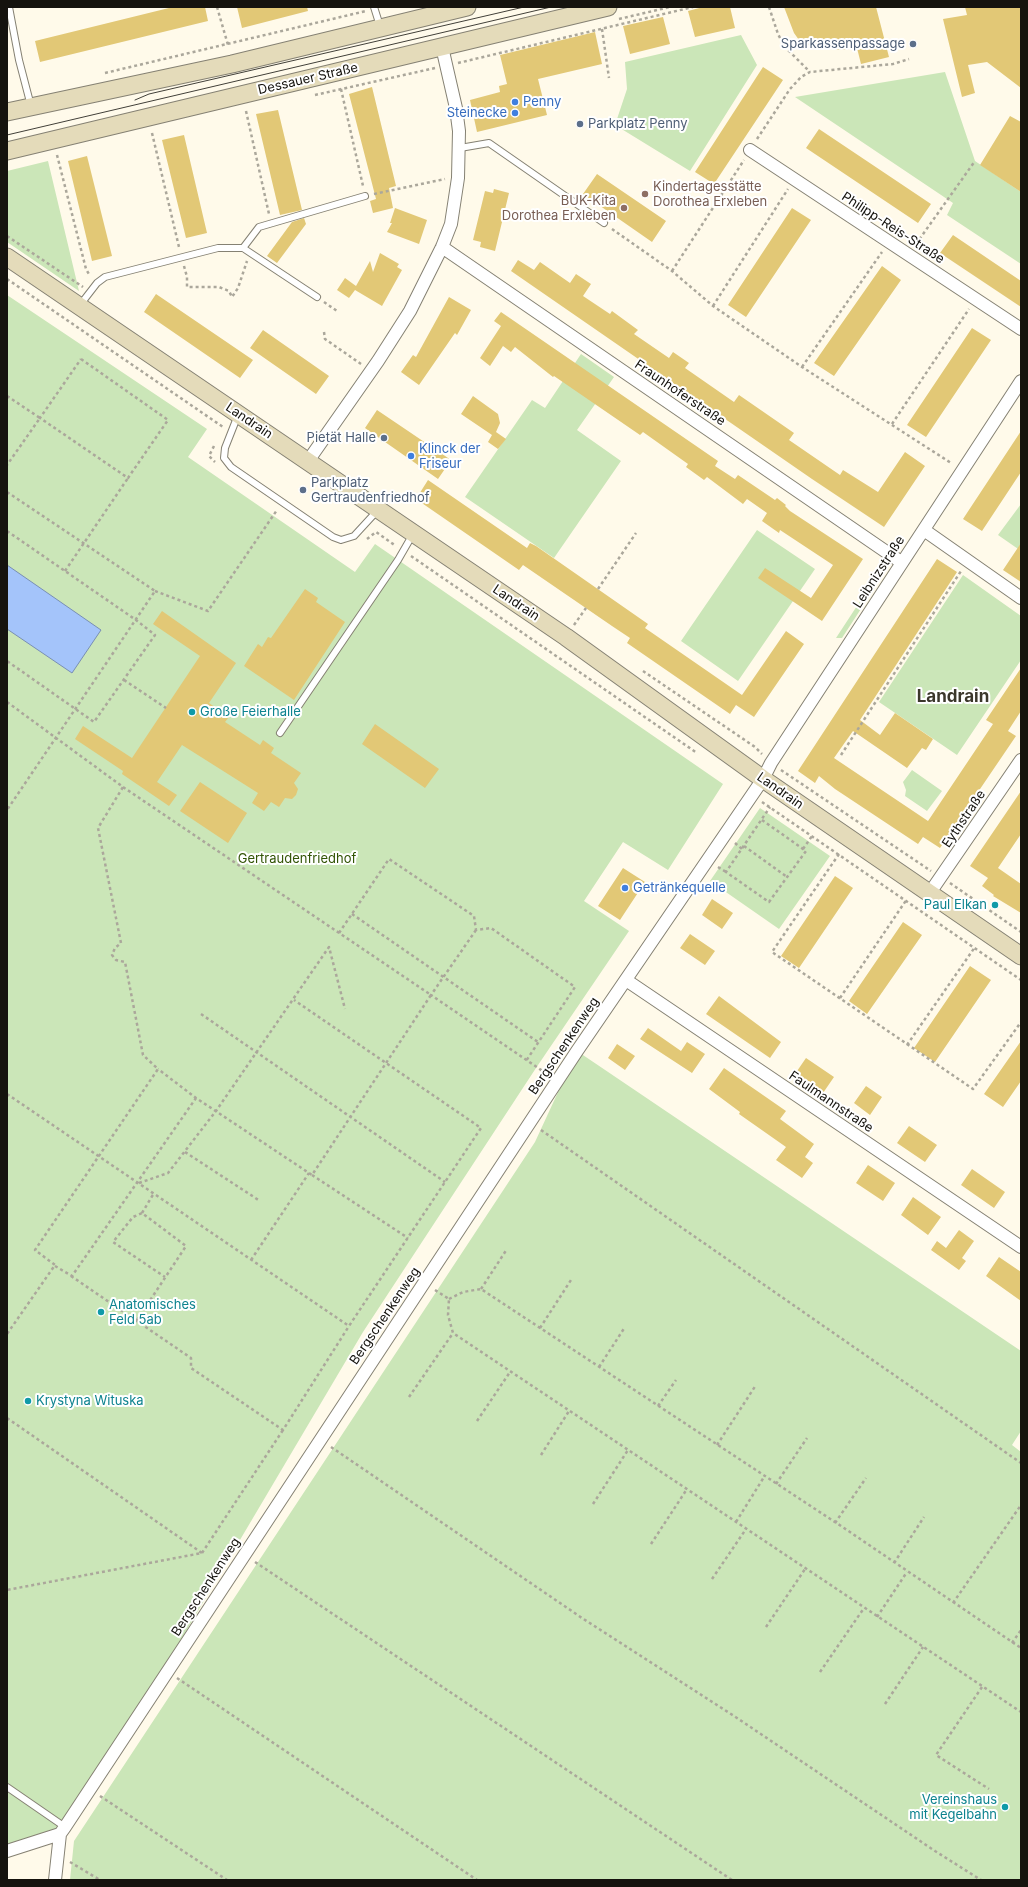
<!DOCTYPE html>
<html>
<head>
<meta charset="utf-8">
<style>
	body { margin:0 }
	#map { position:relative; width:1028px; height:1887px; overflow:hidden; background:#fffaea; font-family:Inter,sans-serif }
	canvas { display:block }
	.frame { position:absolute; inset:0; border:8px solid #15130e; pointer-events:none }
</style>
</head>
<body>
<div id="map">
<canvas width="1028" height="1887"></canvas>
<div class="frame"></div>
</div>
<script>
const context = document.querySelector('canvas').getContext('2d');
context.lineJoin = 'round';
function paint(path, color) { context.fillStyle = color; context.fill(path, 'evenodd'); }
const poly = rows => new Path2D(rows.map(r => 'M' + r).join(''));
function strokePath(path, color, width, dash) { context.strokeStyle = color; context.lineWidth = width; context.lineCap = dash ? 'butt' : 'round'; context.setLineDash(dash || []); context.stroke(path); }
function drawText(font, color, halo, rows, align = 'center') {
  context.font = font + ' Inter,sans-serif'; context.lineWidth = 4; context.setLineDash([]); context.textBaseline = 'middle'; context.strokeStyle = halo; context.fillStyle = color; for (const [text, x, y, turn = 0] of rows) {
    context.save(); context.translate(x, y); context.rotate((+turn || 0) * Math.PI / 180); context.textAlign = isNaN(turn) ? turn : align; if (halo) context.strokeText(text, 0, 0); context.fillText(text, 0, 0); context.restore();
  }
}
paint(poly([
	[741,35,757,65,690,171,615,125,627,89,625,62],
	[945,72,975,161,1021,192,1021,264,947,215,953,203,795,97],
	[48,161,79,291,7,242,7,171],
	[7,295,207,429,188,457,355,572,375,544,723,784,668,870,623,842,584,901,629,931,536,1068,363,1332,66,1834,7,1854],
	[581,354,614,377,577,430,621,461,554,558,465,497,532,400,545,408],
	[1021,504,1021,551,998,535],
	[757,530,815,569,738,681,681,641],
	[885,563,885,572,842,638,836,638],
	[963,575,1021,616,1021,660,957,755,879,702],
	[912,770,942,791,927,811,905,796,906,790,903,782],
	[760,808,830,856,779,929,710,881],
	[577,1051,1021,1351,1021,1431,1012,1445,1021,1452,1021,1880,70,1880,74,1841,535,1142]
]), '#cbe6b8');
const water = poly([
	[7,565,101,630,72,673,7,629,7,565]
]);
paint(water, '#a4c4fa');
strokePath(water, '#798fb3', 1);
paint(poly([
	[173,7,205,7,208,21,40,62,35,41],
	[237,7,307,7,308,11,242,28],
	[703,7,730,7,735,28,695,37,688,11],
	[784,7,876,7,889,57,861,64,857,48,843,50,812,47,799,40,794,33],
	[965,7,1021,7,1021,88,987,62,968,65,975,93,962,97,943,19,967,15],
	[663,17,670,44,630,54,623,26],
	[595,32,602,64,538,79,547,115,477,132,470,100,500,92,499,86,507,84,500,55],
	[763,67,783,80,714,184,695,172],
	[372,87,396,186,389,188,393,208,373,213,370,201,376,199,349,94],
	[278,110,302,210,280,215,256,114],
	[1010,116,1021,122,1021,192,980,165],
	[819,129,931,204,918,223,806,148],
	[184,135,207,233,186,238,162,140],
	[87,156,112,256,92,261,68,161],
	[597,174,666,221,652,242,583,194],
	[494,189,509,193,495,251,480,247,481,242,473,240,485,191,493,193],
	[395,208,427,220,419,244,387,232,392,223,390,223],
	[792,208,811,220,746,317,728,305],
	[304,218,306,224,277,263,267,256,292,222],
	[953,235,1021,281,1021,307,940,253],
	[380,253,399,264,397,267,402,270,382,306,355,290,349,298,337,290,345,278,356,286,370,261,373,272],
	[518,260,534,270,540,262,570,283,576,274,591,284,583,296,610,314,612,311,638,330,634,334,669,358,673,352,689,363,685,368,734,402,739,395,794,433,789,440,840,475,843,470,878,492,905,452,925,466,884,527,812,479,511,271],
	[882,266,901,280,834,376,814,363],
	[156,294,253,360,240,378,144,312],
	[449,297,471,310,457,335,455,333,419,385,401,372,413,355,416,357],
	[501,312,718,461,715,466,735,479,738,475,775,500,777,498,786,505,785,506,790,511,863,559,822,621,758,578,765,568,811,598,833,565,780,530,779,533,762,521,767,513,747,499,743,504,707,477,704,480,686,467,688,464,643,432,640,435,554,376,553,377,515,347,511,352,503,346,490,366,480,358,501,326,494,321],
	[972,328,991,340,926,437,907,425],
	[263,330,329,376,316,394,250,348],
	[473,396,498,414,500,423,496,432,506,439,498,449,488,442,492,435,461,414],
	[377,410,451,460,438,479,365,428],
	[1021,431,1021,472,982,531,963,519],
	[428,480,527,548,530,543,536,546,648,624,645,628,742,695,786,631,804,644,754,717,736,705,730,714,627,643,630,638,612,626,523,565,519,570,416,499],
	[1021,543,1021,582,1003,570],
	[937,559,957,572,860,720,880,735,895,713,933,739,926,750,922,748,907,768,853,731,834,758,928,821,993,724,986,720,1021,668,1021,711,1008,731,1016,736,940,848,923,837,918,844,835,789,819,776,815,783,798,771],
	[305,589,318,598,316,602,345,622,294,700,244,666,258,644,262,647,268,637,271,638],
	[162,611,236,663,209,703,229,717,225,722,260,745,263,740,274,748,271,753,301,773,294,783,298,789,296,795,292,799,285,798,279,807,271,802,264,811,252,803,258,793,182,745,157,782,177,795,169,806,122,774,123,771,75,739,83,726,132,758,200,656,153,624],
	[375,724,439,769,425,788,362,744],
	[200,782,247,813,228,843,180,811],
	[1021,791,1021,834,998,868,1021,884,1021,913,993,896,994,895,982,886,988,878,970,866],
	[623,868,645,882,620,920,598,906],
	[835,876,853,888,799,968,781,956],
	[712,899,733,913,722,929,702,915],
	[903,922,922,935,867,1014,849,1001],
	[690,934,715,951,705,965,680,948],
	[970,966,991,980,935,1062,914,1048],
	[719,996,781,1042,770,1058,706,1014],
	[648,1028,681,1051,687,1042,705,1054,692,1073,640,1039],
	[1021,1041,1021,1081,1003,1107,984,1094],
	[617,1044,635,1056,625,1070,608,1058],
	[806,1058,834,1077,823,1093,795,1074],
	[724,1068,786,1111,780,1119,814,1144,805,1157,813,1163,802,1178,776,1160,786,1147,739,1114,740,1112,709,1089],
	[866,1086,882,1097,870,1115,854,1103],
	[909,1126,937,1145,925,1162,897,1143],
	[868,1165,895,1183,883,1201,856,1183],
	[972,1169,1005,1192,994,1208,961,1185],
	[913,1197,941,1217,928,1235,901,1215],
	[959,1230,974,1241,962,1258,966,1261,959,1270,931,1250,937,1241,946,1248],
	[999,1257,1021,1272,1021,1301,986,1276]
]), '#e2c876');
const lane = poly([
	[9,7,19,60,31,106],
	[374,7,380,26],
	[460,148,489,143,604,223],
	[243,248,259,227,365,196],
	[80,305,97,283,105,277,218,248,243,248,317,297],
	[238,415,225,448,224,458,231,467,333,537,341,540,354,536,377,511],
	[280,733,398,560,413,534],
	[7,1787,65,1827]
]);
const street = poly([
	[750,150,1021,329],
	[442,247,901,562],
	[308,461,378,361,410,311,442,247,451,224,458,178,459,131,456,108,442,47],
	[924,530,1021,598],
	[929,894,1021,760],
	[626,980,1021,1247],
	[7,1851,60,1834],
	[55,1880,60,1834,65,1827,577,1051,763,779,771,763,1021,381]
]);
const secondary = poly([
	[7,112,232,64,467,7],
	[7,151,608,7],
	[7,257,566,637,763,779,1021,956]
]);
strokePath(lane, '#858173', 8);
strokePath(street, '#858173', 14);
strokePath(secondary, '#858173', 19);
strokePath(poly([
	[217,7,228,45],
	[769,7,778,34,784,46,810,72],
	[619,19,670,7],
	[602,29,609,78],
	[458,63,693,7],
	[105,73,366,11],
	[341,89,363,186],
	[315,95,435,68],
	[246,111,269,214],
	[152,133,179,247],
	[757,139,790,89,801,77,810,72,893,64,909,59],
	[57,155,86,269,90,276],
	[374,194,445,179],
	[612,229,672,271,713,306,802,367,951,463],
	[7,236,83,287],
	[916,244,975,161],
	[184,266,187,277,187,287,219,287,229,291,232,297,238,288,247,261],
	[672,271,744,160],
	[7,279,223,427],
	[324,302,337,311],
	[713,306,788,189],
	[324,332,325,339,361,364],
	[81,359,168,420,128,478,40,418,81,359],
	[802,367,882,252],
	[7,396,40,418,7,465],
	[892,424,969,309],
	[214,446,209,456,215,462],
	[7,492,155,591,7,810],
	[7,531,136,620,155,635,94,722,7,661],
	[367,539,376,532,396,546],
	[411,556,697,753],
	[65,571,128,478],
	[598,589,636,533],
	[155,591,208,611,277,510],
	[574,625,586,608],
	[643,671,755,747,762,754],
	[124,680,166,708],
	[7,702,123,787,98,828,121,943,115,948,112,955,116,960,125,962,143,1055,158,1069,35,1250,55,1265,7,1334],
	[841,755,961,571],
	[781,770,931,871],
	[123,787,431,995,312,1175,196,1098,158,1069],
	[762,802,1021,980],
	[762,820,806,851,769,902,726,872,770,807],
	[735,843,742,849],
	[744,846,787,877],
	[803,849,812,836],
	[839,854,772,952,973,1089,1021,1022],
	[718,867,726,872],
	[950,883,1021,932],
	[352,914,538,1042],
	[476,930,431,995,547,1074],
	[339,933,389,859,474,916,476,930,491,928,575,987,526,1061],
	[840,998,907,899],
	[201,1014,445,1182],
	[907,1045,975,947],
	[7,1094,349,1326,481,1128,294,1000],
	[541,1130,1021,1463],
	[185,1152,260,1201],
	[312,1175,408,1238],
	[139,1183,168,1173,216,1111,329,947,345,1009],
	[142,1213,154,1193],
	[251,1260,309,1173],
	[55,1266,72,1276,196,1098],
	[71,1276,191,1358,191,1368,283,1430,349,1326],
	[481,1289,507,1249],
	[435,1290,449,1299,448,1315,453,1333,1021,1712],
	[449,1299,463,1292,481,1289,844,1528,1021,1648],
	[137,1320,186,1246,142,1213,133,1217,113,1242,165,1277],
	[540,1328,571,1280],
	[599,1367,625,1327],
	[409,1397,453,1333],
	[658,1406,676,1380],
	[7,1418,202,1553,7,1590],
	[477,1421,510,1372],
	[717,1445,756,1385],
	[331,1447,582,1618,734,1716,935,1851,981,1880],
	[541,1455,569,1411],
	[776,1484,807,1438],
	[593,1504,628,1450],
	[736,1522,764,1477],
	[835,1523,866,1478],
	[651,1544,687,1489],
	[202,1553,283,1430],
	[255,1562,732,1880],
	[894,1563,924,1517],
	[712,1579,746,1529],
	[953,1603,1021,1505],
	[877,1617,907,1572],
	[766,1627,805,1569],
	[1012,1643,1021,1630],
	[820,1672,864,1608],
	[177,1678,477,1880],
	[982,1687,936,1755,989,1789],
	[885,1704,923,1647],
	[100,1796,227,1880],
	[70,1862,100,1880]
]), '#aba79b', 2.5, [3, 3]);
strokePath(lane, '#fff', 6);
strokePath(street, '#fff', 12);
strokePath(secondary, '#e4dbba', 17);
strokePath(poly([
	[135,100,149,94,524,7],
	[7,135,551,7]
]), '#413f38', 1);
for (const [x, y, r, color] of [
	[913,44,4,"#5c6f8a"],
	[515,102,4,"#3f7fe0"],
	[515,113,4,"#3f7fe0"],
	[580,124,4,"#5c6f8a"],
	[645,194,4,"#8d6e63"],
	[624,208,4,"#8d6e63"],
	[384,438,4,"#5c6f8a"],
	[411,456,4,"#3f7fe0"],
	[303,490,4,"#5c6f8a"],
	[192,712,4,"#0f9aa8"],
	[625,888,4,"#3f7fe0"],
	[995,905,4,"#0f9aa8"],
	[101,1312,4,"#0f9aa8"],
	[28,1401,4,"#0f9aa8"],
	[1005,1807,4,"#0f9aa8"]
]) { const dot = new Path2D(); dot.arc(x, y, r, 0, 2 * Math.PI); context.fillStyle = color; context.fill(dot); strokePath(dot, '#fff', 1.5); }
drawText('13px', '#4e5e75', '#fff', [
	["Sparkassenpassage",905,44],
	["Parkplatz Penny",588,124,"left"],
	["Pietät Halle",376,438],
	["Parkplatz",311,483,"left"],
	["Gertraudenfriedhof",311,498,"left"]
], 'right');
drawText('13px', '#15130e', '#fff', [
	["Dessauer Straße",308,79,-13],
	["Philipp-Reis-Straße",893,228,33],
	["Fraunhoferstraße",680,393,34],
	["Landrain",249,421,34],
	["Leibnizstraße",879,572,-57],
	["Landrain",516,603,34],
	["Landrain",780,791,35],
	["Eythstraße",964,819,-56],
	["Bergschenkenweg",564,1046,-56],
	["Faulmannstraße",831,1102,34],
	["Bergschenkenweg",385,1316,-56],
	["Bergschenkenweg",206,1587,-57]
]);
drawText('13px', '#366cbe', '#fff', [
	["Penny",523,102],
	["Steinecke",507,113,"right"],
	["Klinck der",419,449],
	["Friseur",419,464],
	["Getränkequelle",633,888]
], 'left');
drawText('13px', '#785e54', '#fff', [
	["Kindertagesstätte",653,187],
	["Dorothea Erxleben",653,202],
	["BUK-Kita",616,201,"right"],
	["Dorothea Erxleben",616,216,"right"]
], 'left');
drawText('13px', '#0d838f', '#fff', [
	["Große Feierhalle",200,712],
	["Paul Elkan",987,905,"right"],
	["Anatomisches",109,1305],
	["Feld 5ab",109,1320],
	["Krystyna Wituska",36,1401],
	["Vereinshaus",997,1800,"right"],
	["mit Kegelbahn",997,1815,"right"]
], 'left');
drawText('13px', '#325405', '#fff', [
	["Gertraudenfriedhof",297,859]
]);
drawText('bold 17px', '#3b372b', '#fff', [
	["Landrain",953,697]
]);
</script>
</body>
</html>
